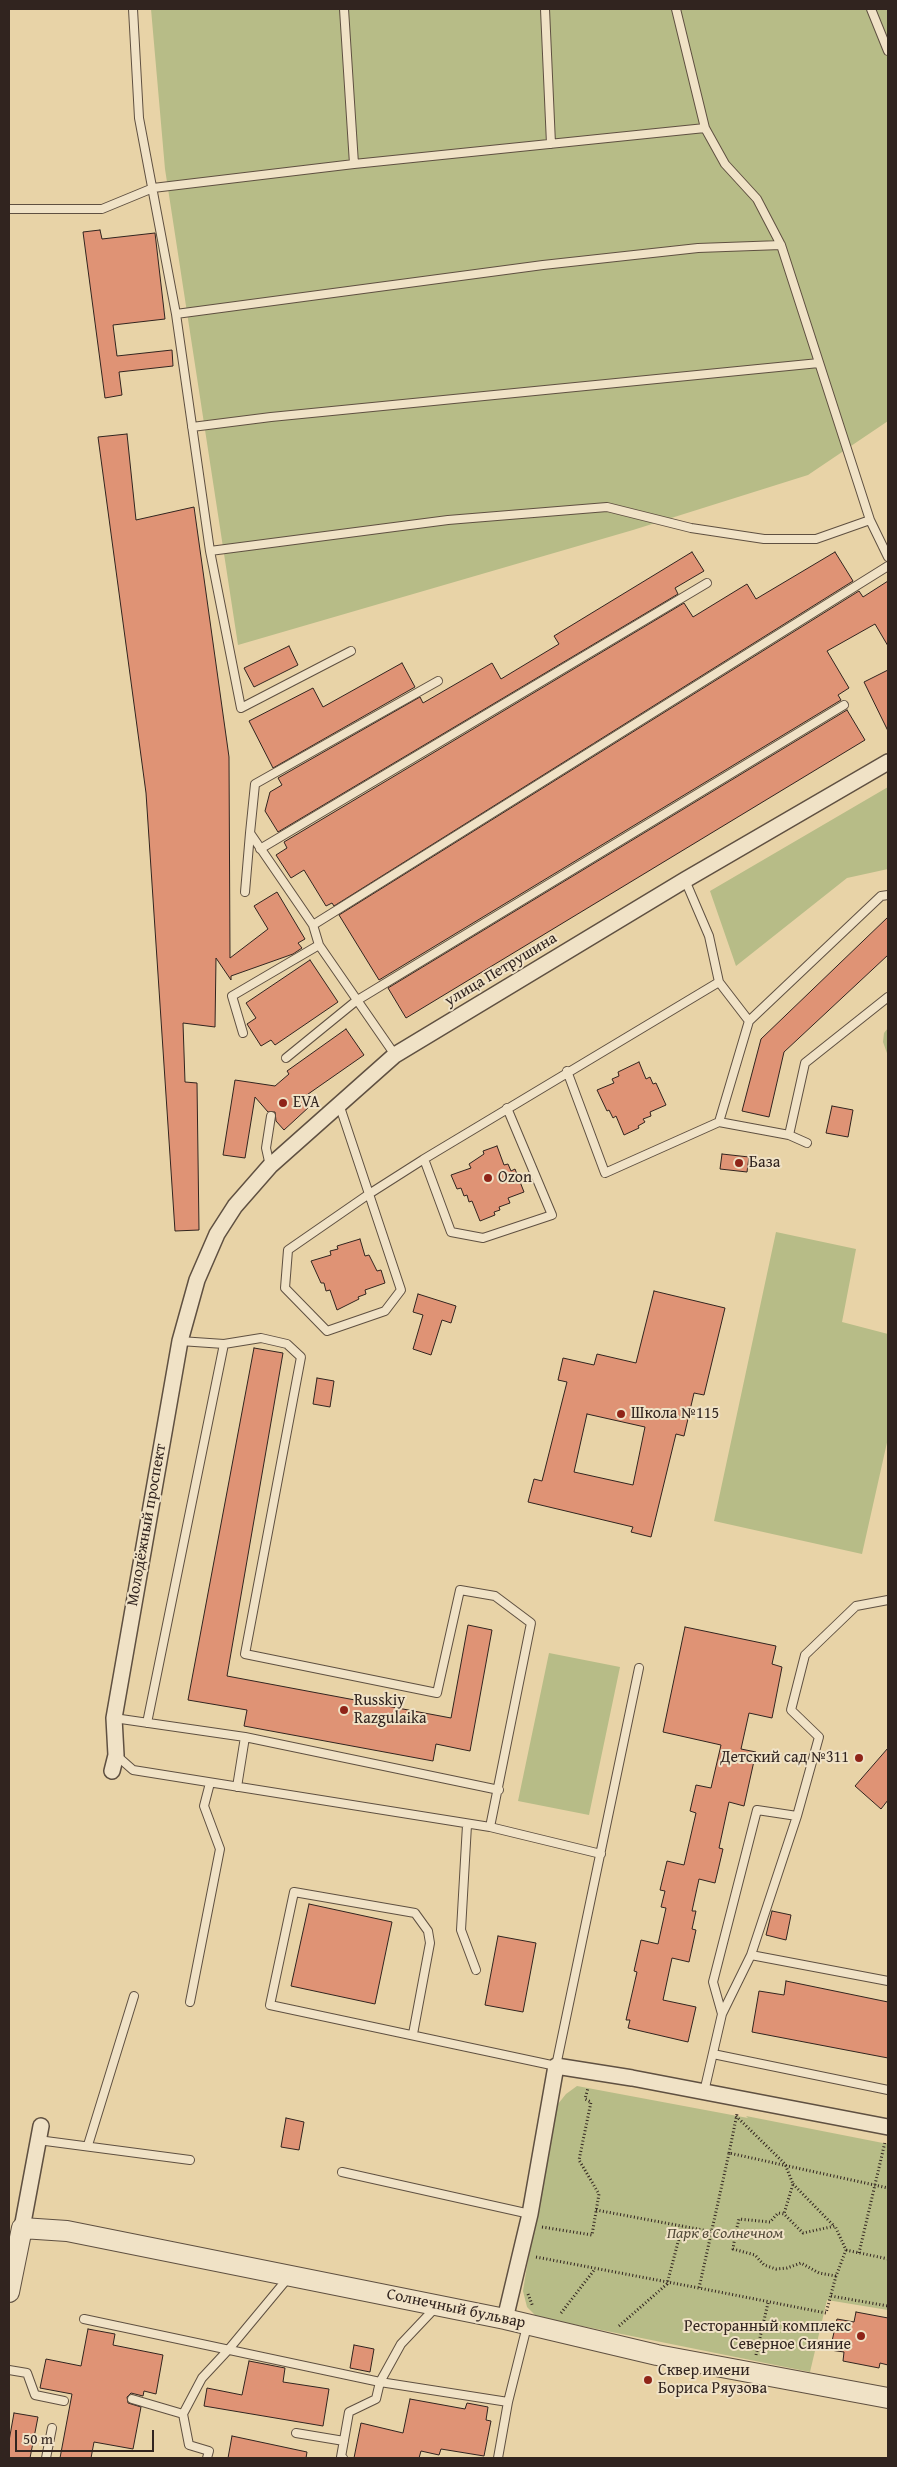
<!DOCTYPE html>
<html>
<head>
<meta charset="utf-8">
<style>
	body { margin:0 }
	#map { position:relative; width:897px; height:2467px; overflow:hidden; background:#e8d3a7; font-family:"Gentium Book Plus",serif }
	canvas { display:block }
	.frame { position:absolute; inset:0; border:10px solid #31241f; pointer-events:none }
	.scale { position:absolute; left:15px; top:2430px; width:139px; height:22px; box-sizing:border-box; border:2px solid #31241f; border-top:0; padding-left:6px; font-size:15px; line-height:18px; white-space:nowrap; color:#31241f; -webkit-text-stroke:4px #f0e2c6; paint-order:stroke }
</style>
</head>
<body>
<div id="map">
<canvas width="897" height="2467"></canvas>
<div class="frame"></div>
<div class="scale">50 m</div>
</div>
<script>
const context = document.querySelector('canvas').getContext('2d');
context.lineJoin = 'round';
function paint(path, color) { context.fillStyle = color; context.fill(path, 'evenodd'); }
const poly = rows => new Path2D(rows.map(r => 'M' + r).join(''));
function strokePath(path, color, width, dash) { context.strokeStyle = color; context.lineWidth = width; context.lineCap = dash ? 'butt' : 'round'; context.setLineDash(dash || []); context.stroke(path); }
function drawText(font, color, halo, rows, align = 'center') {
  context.font = font + ' "Gentium Book Plus",serif'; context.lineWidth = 4; context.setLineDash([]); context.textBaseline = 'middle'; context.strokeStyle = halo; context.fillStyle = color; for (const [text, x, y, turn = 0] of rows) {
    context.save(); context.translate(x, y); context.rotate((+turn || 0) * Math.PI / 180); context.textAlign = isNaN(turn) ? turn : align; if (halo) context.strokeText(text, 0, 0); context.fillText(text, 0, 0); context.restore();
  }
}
paint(poly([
	[151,9,888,9,888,421,808,475,633,530,238,645,165,169],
	[888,787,888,869,847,878,736,966,710,891],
	[888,1028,888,1056,883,1042,884,1033],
	[776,1232,856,1249,842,1322,888,1334,888,1438,862,1554,714,1521],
	[549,1653,620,1667,589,1815,518,1801],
	[577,2086,748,2118,746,2116,888,2144,888,2310,827,2300,810,2372,537,2317,527,2307,523,2291,527,2266,558,2104,566,2094]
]), '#b7bc87');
const building = poly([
	[100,230,102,239,155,233,165,319,113,325,117,356,172,350,173,366,119,372,122,395,105,398,83,232,100,230],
	[127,434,136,520,194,507,229,757,230,958,268,929,254,906,277,892,305,939,298,943,302,948,293,954,231,976,231,980,216,958,215,1027,183,1023,185,1082,197,1083,199,1230,175,1231,146,793,98,437,127,434],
	[692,552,704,571,675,588,678,594,278,832,265,811,270,792,282,785,278,778,420,697,423,703,492,663,501,679,559,644,554,636,692,552],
	[835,552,853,581,334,906,332,903,326,906,304,870,291,878,276,855,287,848,284,842,684,603,693,617,747,584,756,599,835,552],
	[888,581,888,646,875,624,827,651,849,688,838,695,841,700,379,980,339,915,859,591,863,597,888,581],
	[289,646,298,665,254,687,244,668,289,646],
	[402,663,415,687,273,768,249,721,313,688,323,707,402,663],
	[888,670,888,731,864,682,888,670],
	[847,710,865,740,406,1018,388,988,847,710],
	[888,917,888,955,784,1052,769,1117,742,1111,761,1039,888,917],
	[310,960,338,1002,275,1045,271,1040,261,1046,247,1024,256,1018,246,1003,310,960],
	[346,1029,364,1055,301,1099,309,1107,284,1130,276,1121,275,1112,268,1112,255,1097,245,1158,223,1155,235,1080,275,1086,289,1074,287,1071,346,1029],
	[639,1062,646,1079,650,1077,653,1084,656,1083,666,1105,650,1112,651,1116,643,1119,645,1122,638,1126,639,1128,624,1135,616,1116,613,1118,609,1110,607,1111,597,1090,614,1083,612,1079,619,1076,618,1072,639,1062],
	[832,1106,853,1110,848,1137,826,1133,832,1106],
	[497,1146,504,1165,508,1164,511,1171,515,1169,524,1192,508,1198,510,1203,499,1207,500,1210,494,1212,495,1215,480,1221,472,1201,469,1202,467,1195,464,1196,461,1188,457,1189,451,1175,471,1168,469,1164,484,1154,483,1151,497,1146],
	[722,1154,749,1157,747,1172,720,1169,722,1154],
	[360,1239,365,1256,369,1255,377,1271,381,1270,385,1283,365,1290,366,1294,358,1297,359,1299,337,1310,330,1290,326,1291,324,1283,321,1283,311,1261,331,1255,330,1251,338,1249,337,1246,360,1239],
	[654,1291,725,1308,704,1395,694,1393,684,1436,676,1434,651,1537,631,1532,633,1527,528,1502,534,1479,542,1481,567,1382,558,1380,563,1358,594,1365,597,1354,636,1363,654,1291],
	[587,1414,645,1427,633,1485,574,1472,587,1414],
	[418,1294,456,1306,451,1323,442,1320,431,1355,413,1349,423,1315,413,1312,418,1294],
	[254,1348,283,1353,227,1676,451,1718,468,1625,492,1630,470,1751,436,1744,433,1761,244,1726,247,1710,188,1700,254,1348],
	[317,1378,334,1381,330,1407,313,1404,317,1378],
	[685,1627,776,1646,772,1664,782,1667,772,1718,749,1713,741,1749,756,1752,744,1806,729,1802,719,1848,723,1849,715,1883,699,1879,692,1911,696,1911,692,1929,696,1930,689,1962,672,1958,663,2000,696,2007,688,2042,628,2028,630,2020,626,2020,637,1972,634,1971,641,1940,658,1944,666,1908,661,1907,665,1891,660,1890,667,1861,684,1865,696,1813,690,1811,696,1785,711,1788,721,1745,663,1732,685,1627],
	[888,1748,888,1800,881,1809,855,1786,888,1748],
	[309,1904,392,1922,375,2004,291,1986,309,1904],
	[772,1911,791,1915,786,1940,766,1935,772,1911],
	[498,1936,536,1943,523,2012,485,2005,498,1936],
	[786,1981,888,2002,888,2058,752,2032,759,1991,784,1995,786,1981],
	[286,2118,304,2122,299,2150,281,2147,286,2118],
	[856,2312,888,2318,888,2365,880,2363,879,2368,843,2361,844,2352,830,2350,837,2319,854,2322,856,2312],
	[88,2329,115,2334,113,2345,163,2355,156,2394,144,2391,143,2396,131,2393,127,2397,128,2403,141,2407,133,2449,94,2442,91,2458,60,2458,72,2394,40,2388,46,2359,81,2366,88,2329],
	[354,2345,374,2349,370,2372,350,2368,354,2345],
	[249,2361,285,2368,283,2382,329,2389,323,2426,204,2406,207,2388,242,2395,249,2361],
	[410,2399,465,2409,467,2403,488,2407,486,2420,491,2421,484,2456,441,2449,439,2455,421,2451,419,2458,354,2458,361,2423,403,2433,410,2399],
	[14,2413,38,2417,30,2458,9,2458,9,2441,14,2413],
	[232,2436,307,2452,306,2458,228,2458,232,2436]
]);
paint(building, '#df9375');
strokePath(building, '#31241f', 1);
const service = poly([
	[133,9,139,118,176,314,210,551,448,520,607,507,691,528,764,539,816,539,870,520],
	[344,9,354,164],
	[545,9,551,144],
	[676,9,705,128],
	[871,9,888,51],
	[9,209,102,209,153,188,354,164,705,128,725,164,757,199,781,245,870,520,888,557],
	[176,314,543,265,698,248,781,245],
	[192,427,271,417,819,363],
	[210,551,241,708,351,651],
	[260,849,707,583],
	[685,880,709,936,719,982,749,1021,719,1122,789,1135],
	[245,892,250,833],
	[313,925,888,566],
	[749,1021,881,896,888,895],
	[243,1033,232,996,319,945],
	[395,1055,319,945,313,925,250,833,255,784,438,681],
	[286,1058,356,1001,844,705],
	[567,1071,605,1173,719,1122],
	[339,1104,401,1290,385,1311,327,1331,285,1288,288,1250,369,1194,424,1159,719,982],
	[807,1143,789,1135,805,1063,888,997],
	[424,1159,451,1232,483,1238,552,1215,507,1108],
	[270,1166,266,1148,271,1116],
	[180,1341,224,1344,261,1338,287,1344,301,1357,245,1654,437,1693,460,1590,495,1596,531,1623,490,1827],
	[114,1718,245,1737,499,1790],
	[147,1723,224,1344],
	[116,1755,133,1770,490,1827,601,1854],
	[237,1787,245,1737],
	[467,1825,461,1930,476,1970],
	[751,1955,888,1981],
	[190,2002,220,1849,204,1806,210,1783],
	[722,2014,751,1955,797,1816],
	[413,2034,430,1943,428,1931,415,1913,294,1892,270,2005,556,2066,639,1668],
	[713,2054,888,2090],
	[704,2092,722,2014,713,1982,757,1810,797,1816,819,1737,791,1710,805,1655,856,1606,888,1600],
	[38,2140,190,2160],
	[88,2145,134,1996],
	[342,2172,530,2214],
	[84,2319,380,2382,401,2344,436,2307],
	[9,2370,27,2373,35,2395,64,2401],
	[132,2399,183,2414],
	[296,2433,344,2441],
	[46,2458,52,2428],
	[207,2458,209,2451,189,2445,183,2414,202,2378,229,2349,288,2278],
	[343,2458,341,2457,349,2412,376,2399,380,2382,508,2402],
	[498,2458,508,2402,527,2326]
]);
const minor = poly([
	[112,1771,116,1755,114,1718,180,1341,197,1280,217,1234,235,1206,270,1166,395,1055,685,880,888,762],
	[22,2228,41,2126],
	[505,2319,530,2214,556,2066,632,2078,888,2127]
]);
const tertiary = poly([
	[9,2292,22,2228,67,2231,505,2319,657,2355,888,2398]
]);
strokePath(service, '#5f5041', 10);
strokePath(minor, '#5f5041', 18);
strokePath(tertiary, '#5f5041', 22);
strokePath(poly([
	[736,2116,785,2164,793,2184,784,2214],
	[729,2153,737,2114],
	[793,2184,834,2226],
	[596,2210,735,2236,739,2219,770,2222,778,2213,784,2214,803,2233,835,2226,846,2250,836,2276,819,2273,801,2263,787,2268,776,2269,764,2265,755,2255,733,2249,735,2236],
	[542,2227,592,2235,599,2194,579,2160,591,2102,585,2099,588,2088],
	[846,2250,888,2259],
	[859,2253,885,2142],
	[536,2257,699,2288],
	[836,2276,826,2313,699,2288,729,2153,888,2188],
	[528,2294,533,2307],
	[831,2296,888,2306],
	[561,2313,595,2269],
	[619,2326,667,2284,682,2227],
	[756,2355,768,2303]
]), '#31241f', 3, [1, 2.5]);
strokePath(service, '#f0e2c6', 8);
strokePath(minor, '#f0e2c6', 15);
strokePath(tertiary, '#f0e2c6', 20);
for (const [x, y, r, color] of [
	[283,1103,5,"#8f2418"],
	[739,1163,5,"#8f2418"],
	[488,1178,5,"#8f2418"],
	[621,1414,5,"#8f2418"],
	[344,1710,5,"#8f2418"],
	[859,1758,5,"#8f2418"],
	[861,2336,5,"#8f2418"],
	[648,2380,5,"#8f2418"]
]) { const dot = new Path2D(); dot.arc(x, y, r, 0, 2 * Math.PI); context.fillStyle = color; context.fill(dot); strokePath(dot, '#f0e2c6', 2); }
drawText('16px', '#31241f', '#f0e2c6', [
	["улица Петрушина",501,970,-31],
	["Молодёжный проспект",147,1525,-80],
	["Солнечный бульвар",456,2309,12]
]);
drawText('16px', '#31241f', '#f0e2c6', [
	["EVA",293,1103],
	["База",749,1163],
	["Ozon",498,1178],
	["Школа №115",631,1414],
	["Russkiy",354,1701],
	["Razgulaika",354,1719],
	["Детский сад №311",849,1758,"right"],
	["Ресторанный комплекс",851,2327,"right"],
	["Северное Сияние",851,2345,"right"],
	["Сквер имени",658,2371],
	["Бориса Ряузова",658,2389]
], 'left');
drawText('italic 16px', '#524a39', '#f0e2c6', [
	["Парк в Солнечном",725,2234]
]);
</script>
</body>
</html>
